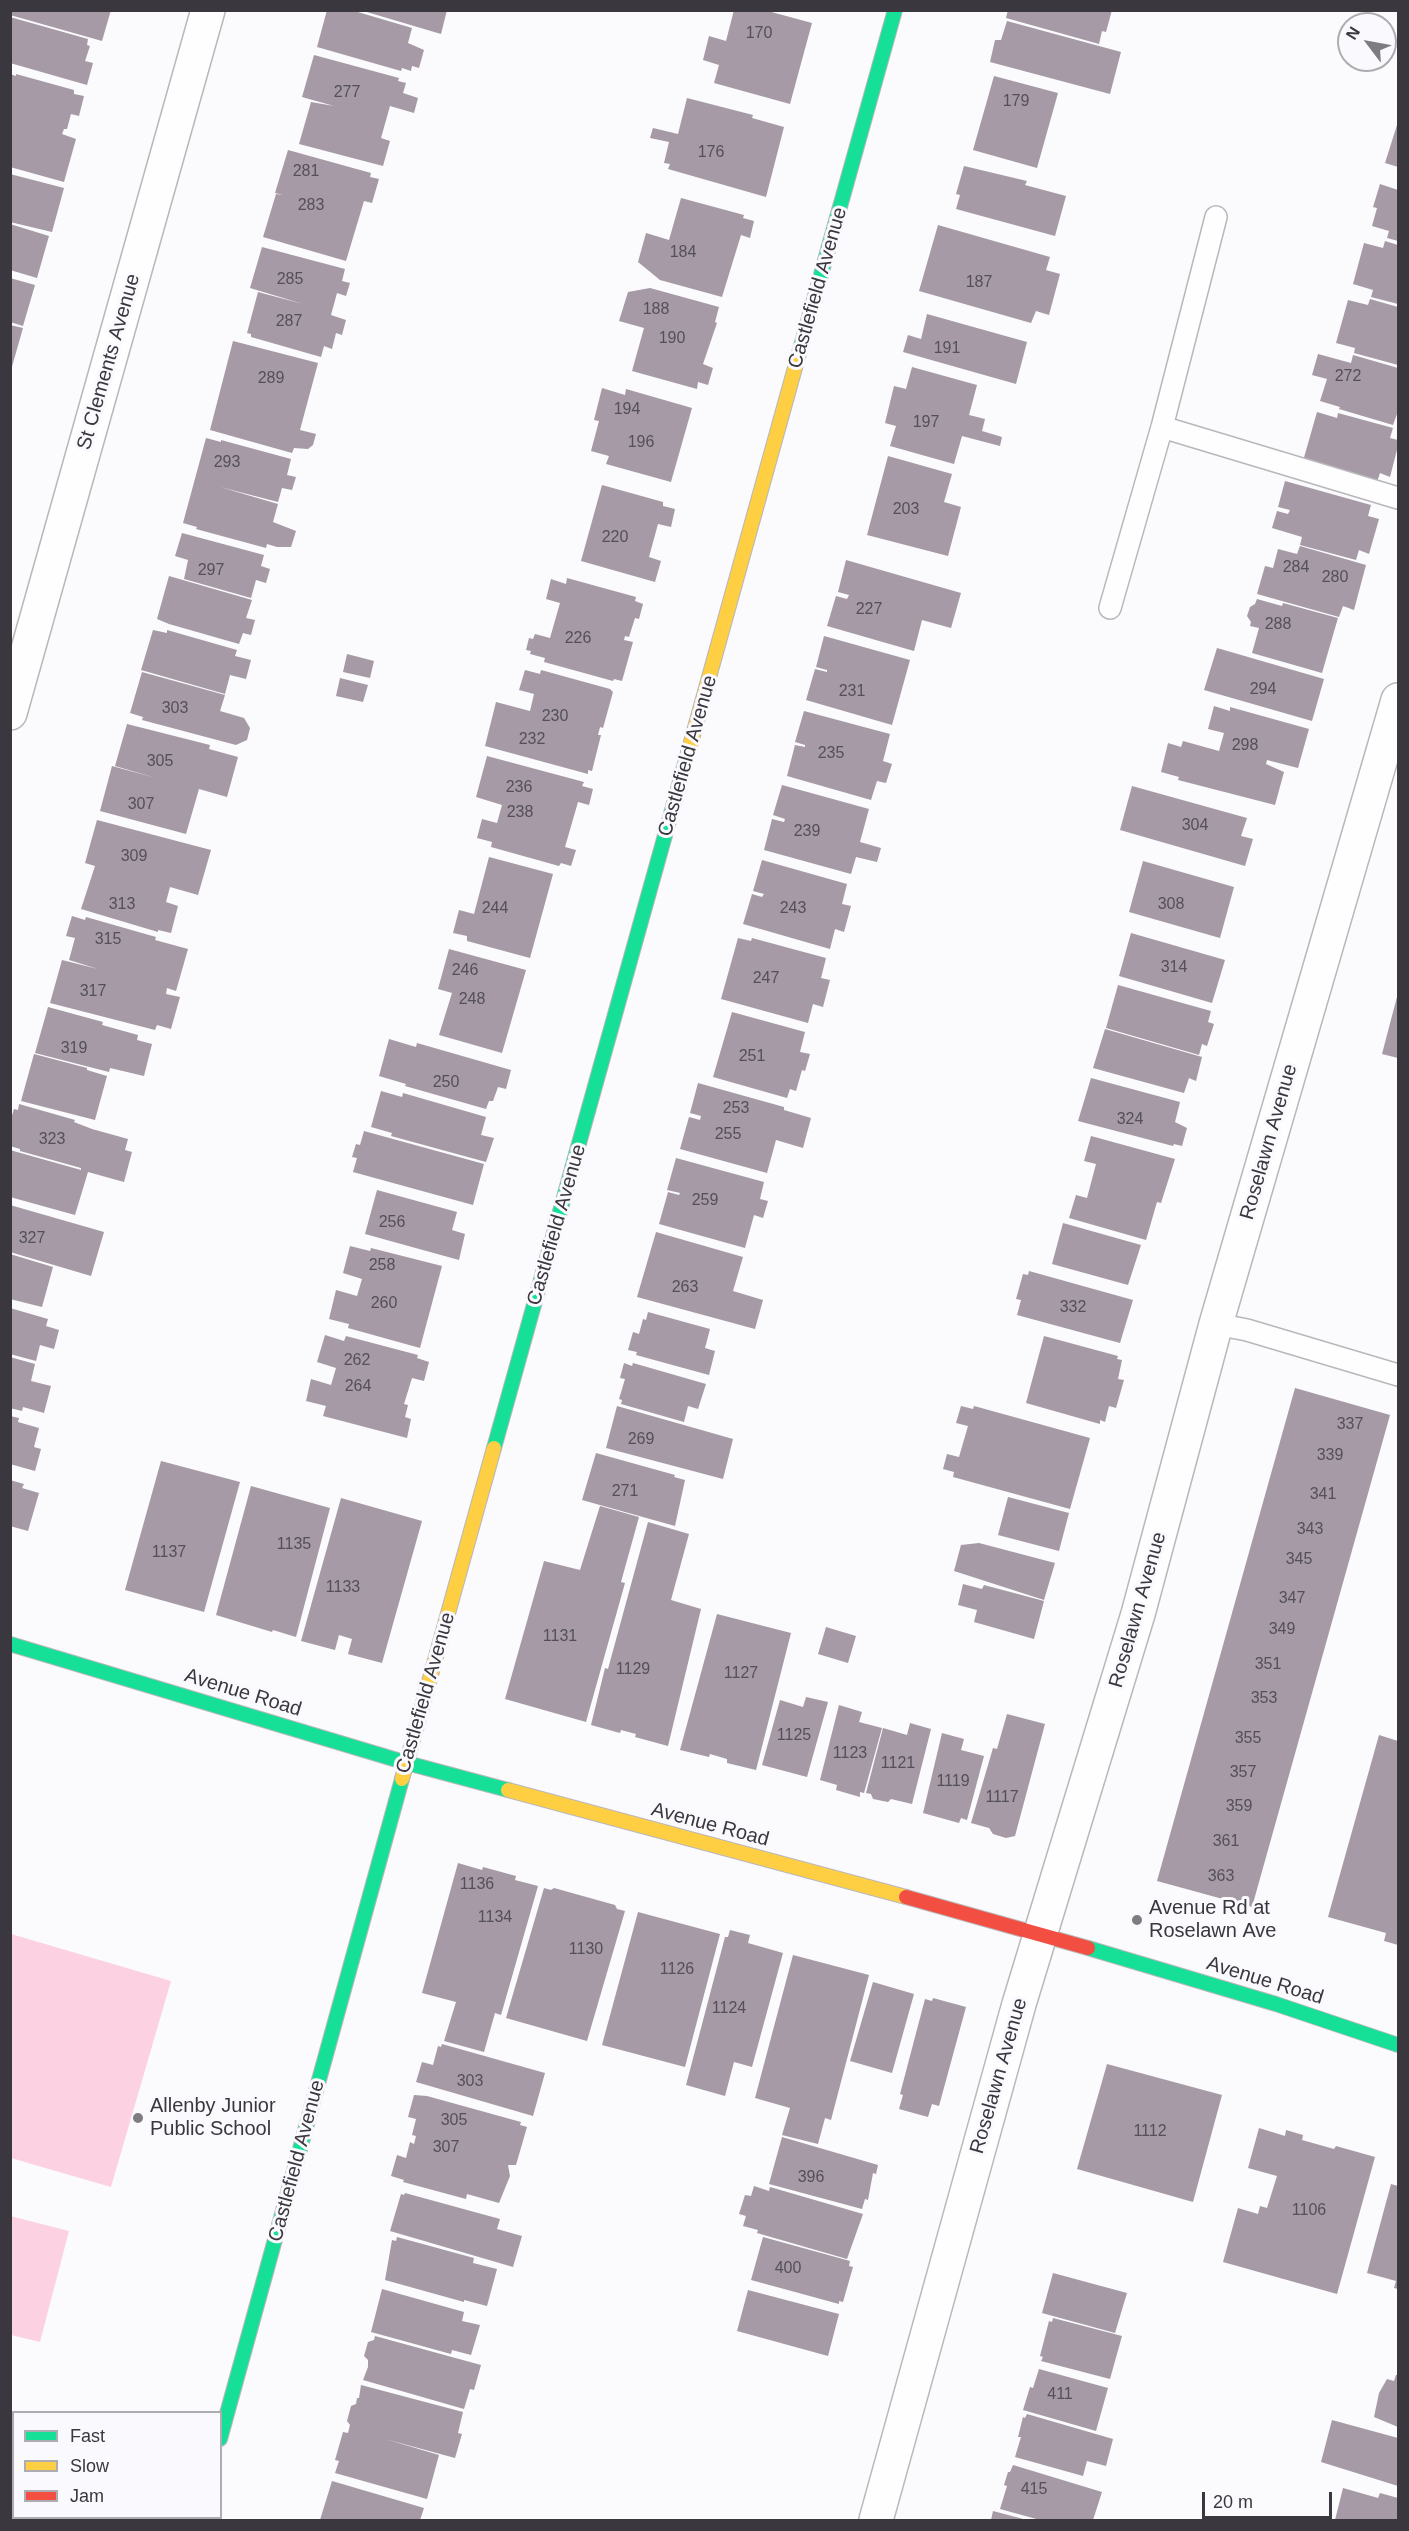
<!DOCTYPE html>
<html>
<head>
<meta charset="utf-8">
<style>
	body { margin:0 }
	#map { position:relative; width:1409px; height:2531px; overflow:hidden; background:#fbfafc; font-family:Helvetica,sans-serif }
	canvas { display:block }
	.frame { position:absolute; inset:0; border:12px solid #3a383e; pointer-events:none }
	.legend { position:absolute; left:12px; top:2411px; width:210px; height:108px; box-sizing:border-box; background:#faf9fd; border:2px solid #adacb1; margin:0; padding:8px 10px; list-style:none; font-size:18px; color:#3a383e }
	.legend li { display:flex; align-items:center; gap:12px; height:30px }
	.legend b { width:30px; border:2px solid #adacb1 }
	.north { position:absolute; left:1337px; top:12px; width:60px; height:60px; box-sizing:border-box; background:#faf9fd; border:2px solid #adacb1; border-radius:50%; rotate:302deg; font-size:16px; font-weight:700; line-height:24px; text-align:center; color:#3a383e }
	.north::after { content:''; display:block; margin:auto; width:21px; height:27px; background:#7e7c80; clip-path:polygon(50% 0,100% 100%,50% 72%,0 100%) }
	.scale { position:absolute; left:1202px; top:2492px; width:130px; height:27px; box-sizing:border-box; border:3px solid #3a383e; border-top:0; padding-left:8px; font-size:18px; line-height:21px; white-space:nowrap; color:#3a383e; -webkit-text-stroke:4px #faf9fd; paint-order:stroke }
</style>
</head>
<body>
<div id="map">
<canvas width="1409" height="2531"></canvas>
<div class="frame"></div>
<ul class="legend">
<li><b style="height:8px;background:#16e098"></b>Fast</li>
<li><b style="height:8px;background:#ffcf43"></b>Slow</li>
<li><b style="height:8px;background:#f24e42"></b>Jam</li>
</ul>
<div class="north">N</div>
<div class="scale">20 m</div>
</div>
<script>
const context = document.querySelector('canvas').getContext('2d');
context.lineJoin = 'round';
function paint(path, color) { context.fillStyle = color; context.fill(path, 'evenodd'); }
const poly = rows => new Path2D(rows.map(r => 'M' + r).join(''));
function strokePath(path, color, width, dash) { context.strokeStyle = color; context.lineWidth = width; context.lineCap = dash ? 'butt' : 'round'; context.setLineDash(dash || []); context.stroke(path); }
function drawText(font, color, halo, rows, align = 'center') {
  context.font = font + ' Helvetica,sans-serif'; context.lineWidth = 6; context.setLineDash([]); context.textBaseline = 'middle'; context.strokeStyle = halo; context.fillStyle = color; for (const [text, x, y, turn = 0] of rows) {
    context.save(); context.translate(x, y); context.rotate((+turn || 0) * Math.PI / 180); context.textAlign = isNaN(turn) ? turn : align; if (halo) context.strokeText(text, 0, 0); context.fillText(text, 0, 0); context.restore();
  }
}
paint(poly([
	[11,1934,171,1981,111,2187,11,2158],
	[10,2216,69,2231,40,2342,11,2335]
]), '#fcd2e2');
paint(poly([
	[10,10,111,10,102,41,10,15],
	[327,10,351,10,412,28,408,43,424,50,419,68,412,66,411,71,402,68,401,71,317,47],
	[360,10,447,10,441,34],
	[734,10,764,10,812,23,790,104,714,83,719,65,703,60,709,36,726,41],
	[1008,10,1112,10,1106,32,1102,31,1099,44,1006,18],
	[10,17,88,39,87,45,90,46,85,61,93,63,87,85,10,63],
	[1007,21,1121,52,1110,94,990,62,995,40,1001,40],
	[314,55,399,78,398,81,406,83,403,93,418,98,414,113,390,106,381,138,390,141,383,166,299,144,311,102,334,106,302,97],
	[10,74,16,76,16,74,74,90,74,94,84,96,79,116,71,114,67,129,64,129,62,134,76,139,64,182,10,167],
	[994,76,1058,93,1037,168,973,150],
	[687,98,753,115,752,118,784,127,766,197,668,169,670,164,664,163,669,142,650,138,653,128,678,134],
	[1397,125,1398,125,1398,167,1385,163],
	[288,150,371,173,370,177,379,179,372,203,364,201,346,261,263,237,276,194,283,195,275,193],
	[964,166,1027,181,1025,185,1066,196,1055,236,956,209,960,195,956,194],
	[10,174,64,188,52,232,10,222],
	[1380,184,1398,190,1398,241,1387,238,1389,231,1372,226,1377,208,1373,207],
	[681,198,744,215,743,218,754,221,750,238,741,235,722,297,660,280,638,262,646,233,669,240],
	[10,224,49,236,37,278,10,270],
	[938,225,1050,257,1046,270,1060,274,1049,315,1036,311,1031,323,919,291],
	[1385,241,1398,245,1398,304,1371,297,1373,290,1353,284,1364,243,1383,248],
	[262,247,345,269,342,281,350,283,346,296,337,293,331,315,346,320,342,335,336,333,332,349,324,346,321,357,251,337,251,334,247,333,258,292,303,304,250,288],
	[10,278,35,285,23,326,10,322],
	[650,288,719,307,715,322,717,323,703,364,713,368,708,385,698,382,697,389,632,371,644,328,619,321,628,292],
	[1370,299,1398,307,1398,365,1354,353,1355,348,1336,343,1348,300,1368,305],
	[927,314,1027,342,1016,384,903,352,908,335,921,339],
	[10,325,23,328,11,370,10,370],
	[233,341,318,363,300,430,316,434,313,445,308,449,294,448,292,453,210,430],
	[1318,354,1351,363,1353,355,1398,368,1398,415,1397,414,1393,425,1339,409,1340,407,1320,401,1327,379,1312,375],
	[912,367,977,385,969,415,985,419,982,431,1002,437,1000,446,962,436,954,464,890,446,896,426,885,423,894,386,906,389],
	[602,388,625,395,626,389,692,408,671,482,606,464,609,456,591,451,599,421,594,420],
	[1317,412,1337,418,1338,413,1393,428,1390,438,1398,440,1398,446,1390,477,1380,473,1377,482,1303,461],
	[206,438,221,442,221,440,291,459,287,475,296,477,292,490,282,488,278,502,220,487,278,504,273,522,296,531,291,547,277,547,267,544,266,548,196,529,197,527,183,523],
	[888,456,952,474,944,502,961,507,948,556,867,535],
	[1285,481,1371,505,1368,516,1379,519,1369,554,1359,550,1356,560,1300,545,1302,537,1272,528,1277,511,1288,514,1290,510,1278,507],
	[602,485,663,502,663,506,675,509,671,527,658,524,649,557,661,561,655,582,581,561],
	[182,533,264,555,261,566,270,569,266,583,256,580,251,598,184,579,188,560,175,556],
	[1300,546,1366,565,1354,610,1343,606,1339,617,1257,594,1265,566,1273,568,1278,549,1297,554],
	[846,560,961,593,951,628,922,620,914,651,827,626,836,596,847,599,849,595,838,592],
	[169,576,252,600,246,618,255,620,251,635,243,633,239,644,169,624,157,619],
	[567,578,636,597,635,601,643,604,639,619,635,618,629,637,625,636,624,640,633,642,622,681,614,679,613,681,544,662,545,658,530,654,531,651,526,650,529,638,533,639,535,634,550,638,560,603,546,599,551,579,566,584],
	[1257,599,1282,606,1283,603,1338,618,1322,673,1252,653,1259,628,1250,626,1251,622,1247,616,1250,607,1255,604],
	[153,630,167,633,167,630,237,650,235,656,251,660,246,679,230,675,225,694,141,670],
	[824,636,910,660,892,725,806,700,815,669,827,672,827,670,816,667],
	[1217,648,1324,679,1312,721,1204,690],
	[347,654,374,661,370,678,343,672],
	[525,670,540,674,541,670,610,689,613,692,603,728,600,727,598,735,601,735,592,771,588,770,588,774,485,746,496,702,530,711,534,694,519,690],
	[142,672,225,695,220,711,244,718,250,728,247,740,236,745,142,720,143,717,130,713],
	[340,678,368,685,363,702,336,696],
	[1214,706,1230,711,1230,707,1309,729,1298,768,1267,760,1266,764,1284,772,1275,805,1178,780,1179,777,1161,772,1168,743,1181,747,1183,741,1219,751,1224,733,1208,729],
	[804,711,890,734,883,761,892,764,886,783,877,781,871,800,787,776,795,745,805,747,805,745,795,742],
	[127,724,210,745,209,749,238,757,227,797,199,789,186,834,100,811,112,766,156,778,115,766],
	[487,756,584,782,582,786,593,789,589,805,578,802,565,847,576,850,571,866,561,863,559,866,491,847,492,842,477,838,482,819,497,823,502,805,476,797],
	[782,785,869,809,860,842,881,848,877,862,856,857,851,874,764,850,772,819,784,822,785,819,773,815],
	[1132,786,1247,818,1241,836,1253,839,1245,866,1120,830],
	[97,820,211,850,198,895,170,887,166,902,178,906,171,933,158,930,158,932,81,909,95,866,85,863],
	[489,857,553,874,530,958,467,941,467,936,453,933,459,910,474,914],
	[762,860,847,884,842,904,851,906,844,932,835,929,830,949,743,924,752,894,762,897,764,894,753,891],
	[1143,861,1234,887,1220,938,1129,912],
	[72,916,85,920,86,917,156,937,155,940,188,949,176,991,167,988,166,994,180,997,171,1029,157,1025,155,1030,50,1003,62,960,98,969,69,960,75,938,66,936],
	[1131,933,1225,960,1212,1003,1119,976],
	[738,938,751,941,752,938,826,958,821,978,830,980,823,1007,813,1004,808,1023,721,999],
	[449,949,526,970,502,1053,439,1035,452,993,438,989],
	[1118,985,1211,1011,1208,1022,1214,1024,1207,1046,1202,1044,1199,1055,1106,1028],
	[1398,993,1398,1058,1382,1054],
	[48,1007,103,1022,102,1025,138,1035,137,1040,152,1044,144,1076,110,1068,109,1072,35,1053],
	[732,1012,805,1032,800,1052,810,1054,805,1071,802,1070,796,1091,790,1089,787,1098,713,1077],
	[1105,1029,1202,1057,1196,1081,1189,1078,1184,1093,1093,1068],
	[389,1039,416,1047,417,1043,511,1070,506,1089,498,1087,493,1101,489,1101,486,1109,405,1086,406,1084,379,1076],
	[34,1054,87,1068,87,1070,107,1076,95,1120,21,1101],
	[1091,1078,1180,1102,1175,1122,1187,1128,1182,1146,1174,1144,1173,1146,1078,1121],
	[698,1083,784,1107,784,1110,811,1118,803,1148,776,1140,767,1173,680,1149,689,1117,700,1120,701,1116,690,1113],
	[381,1091,402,1097,403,1093,486,1117,481,1135,494,1138,486,1162,391,1136,392,1133,371,1127],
	[19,1104,75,1120,74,1122,92,1129,128,1139,125,1150,132,1152,124,1182,88,1172,75,1215,10,1197,10,1150,81,1170,81,1168,20,1151,20,1149,10,1146,10,1122,14,1109,18,1110],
	[364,1131,484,1164,473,1205,353,1172,357,1158,352,1157,356,1144,360,1145],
	[1091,1136,1175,1159,1161,1203,1157,1202,1146,1240,1069,1218,1076,1195,1087,1198,1096,1164,1084,1161],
	[676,1158,764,1182,760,1199,768,1201,763,1218,754,1215,745,1248,659,1224,668,1192,679,1195,680,1193,667,1190],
	[377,1190,457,1212,452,1230,465,1234,459,1260,365,1234],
	[10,1205,104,1232,91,1276,10,1252],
	[1063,1223,1141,1245,1128,1285,1052,1264],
	[656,1232,743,1257,733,1291,763,1300,755,1329,637,1297],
	[350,1246,370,1251,371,1248,442,1266,420,1348,348,1328,349,1324,329,1319,336,1290,357,1296,362,1279,343,1273],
	[10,1254,53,1267,42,1307,10,1299],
	[1029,1271,1133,1300,1120,1343,1017,1315,1021,1300,1016,1299,1023,1274,1028,1275],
	[10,1308,48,1319,46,1326,59,1330,54,1349,40,1345,36,1361,10,1354],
	[648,1312,710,1329,705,1348,715,1351,709,1375,636,1355,637,1352,628,1350,633,1332,639,1334,643,1319,646,1320],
	[325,1335,344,1341,346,1336,418,1355,417,1358,429,1362,424,1381,412,1378,404,1404,408,1405,405,1417,411,1419,407,1438,323,1416,326,1406,306,1401,311,1379,331,1385,336,1368,317,1362],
	[1044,1336,1118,1356,1117,1359,1122,1360,1118,1379,1124,1380,1116,1408,1109,1406,1105,1422,1100,1420,1100,1424,1026,1403],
	[10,1357,35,1364,31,1381,51,1386,44,1413,23,1407,22,1411,10,1408],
	[624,1363,632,1366,633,1363,706,1384,698,1409,688,1406,684,1422,621,1404,622,1400,619,1399,625,1379,620,1378],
	[1295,1388,1390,1415,1252,1907,1157,1881],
	[617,1406,733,1439,723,1479,606,1448],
	[961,1406,973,1409,974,1406,1090,1438,1070,1509,953,1477,954,1472,943,1469,947,1454,959,1457,968,1426,956,1423],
	[10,1416,19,1418,18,1422,39,1428,34,1447,41,1449,35,1471,10,1464],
	[596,1453,675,1475,674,1477,685,1480,675,1526,582,1500],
	[161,1461,240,1482,204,1612,125,1590],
	[10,1480,24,1484,22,1488,39,1493,28,1531,10,1526],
	[251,1486,330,1508,296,1637,273,1630,272,1632,216,1615],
	[1008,1497,1069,1513,1059,1551,998,1535],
	[341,1498,422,1521,382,1663,348,1654,352,1639,339,1635,335,1650,301,1641],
	[600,1506,639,1517,621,1582,625,1583,586,1722,505,1699,544,1561,580,1570],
	[648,1522,689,1534,671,1600,701,1609,668,1746,635,1737,636,1734,621,1730,620,1733,591,1725,605,1668,608,1669],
	[979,1543,1055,1563,1044,1600,954,1571,961,1545],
	[963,1584,982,1589,984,1585,1044,1601,1034,1639,974,1622,977,1610,958,1605],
	[717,1614,791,1633,756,1770,727,1763,727,1759,710,1754,709,1757,680,1750],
	[826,1627,856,1636,848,1663,818,1654],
	[806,1697,828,1702,807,1777,762,1765,780,1700,803,1707],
	[839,1705,862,1712,859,1722,882,1728,864,1793,860,1792,860,1797,836,1790,837,1785,820,1780],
	[1007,1714,1045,1724,1015,1836,1006,1838,993,1834,989,1828,971,1823,993,1748,997,1749],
	[910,1723,931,1729,912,1804,891,1799,888,1802,873,1799,871,1794,866,1793,883,1728,907,1735],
	[942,1733,964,1739,961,1750,984,1756,967,1820,961,1818,959,1823,923,1813],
	[1379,1735,1398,1741,1398,1945,1384,1941,1386,1933,1328,1917],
	[458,1863,482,1870,483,1867,516,1876,515,1880,538,1886,501,2015,495,2013,484,2052,444,2041,456,2002,422,1993],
	[544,1888,551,1890,554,1888,615,1905,617,1909,625,1911,587,2041,506,2018],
	[638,1912,720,1934,685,2067,602,2045],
	[730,1930,750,1935,748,1943,783,1953,752,2067,734,2062,725,2096,686,2085,725,1937,728,1937],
	[793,1955,869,1975,831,2120,825,2118,818,2144,782,2135,790,2108,755,2098],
	[873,1982,914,1994,892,2073,850,2061],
	[933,1998,966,2007,939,2106,932,2104,928,2117,899,2109,903,2095,900,2094,925,1999,932,2001],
	[442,2044,545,2073,533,2116,416,2082,422,2062,433,2065,438,2046,441,2047],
	[1107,2064,1222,2095,1193,2202,1077,2169],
	[414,2095,427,2096,521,2122,520,2125,527,2127,516,2165,508,2165,510,2176,499,2203,467,2194,466,2199,403,2182,404,2180,391,2176,397,2155,406,2158,410,2142,414,2144,416,2136,412,2135,416,2119,408,2117],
	[1259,2128,1285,2136,1286,2130,1303,2135,1302,2140,1334,2149,1336,2146,1375,2157,1337,2294,1223,2262,1238,2208,1258,2214,1260,2206,1267,2208,1277,2176,1248,2168],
	[782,2137,878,2165,876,2174,873,2173,868,2200,865,2199,862,2209,769,2184],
	[1391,2184,1398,2186,1398,2289,1394,2288,1396,2281,1367,2273],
	[754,2186,769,2191,770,2187,863,2214,847,2259,757,2233,758,2230,743,2226,746,2216,739,2214,745,2195,751,2196],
	[405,2193,500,2219,497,2229,522,2236,513,2267,390,2231,401,2194,404,2195],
	[397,2237,474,2258,473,2263,497,2269,487,2306,464,2300,464,2302,385,2280,392,2240,396,2241],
	[763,2237,850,2261,849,2266,853,2267,843,2302,839,2301,839,2304,751,2280],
	[1053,2273,1127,2293,1115,2333,1042,2313],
	[382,2289,464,2312,462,2321,480,2325,471,2355,452,2350,451,2354,371,2332],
	[748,2290,839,2314,828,2356,737,2331],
	[1053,2318,1122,2336,1110,2379,1041,2361,1043,2357,1040,2356,1049,2321,1052,2322],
	[375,2336,481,2365,474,2390,470,2389,464,2409,363,2380,368,2367,368,2360,364,2356,368,2342,374,2340],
	[1039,2369,1108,2388,1096,2431,1023,2410,1030,2387,1033,2388],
	[1396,2375,1398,2375,1398,2427,1374,2417,1379,2393,1387,2379,1394,2381],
	[361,2385,463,2412,458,2433,462,2434,455,2458,385,2439,439,2455,427,2499,335,2473,339,2461,335,2460,343,2432,348,2433,350,2425,347,2421,351,2406,356,2404,357,2398,359,2398],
	[1027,2414,1113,2439,1106,2466,1087,2461,1083,2476,1015,2457,1021,2437,1018,2437,1023,2417,1025,2418],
	[1332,2420,1398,2438,1398,2486,1321,2462],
	[1013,2465,1102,2492,1093,2520,1040,2520,1000,2509,1007,2486,1004,2485,1008,2472,1010,2472],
	[332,2481,424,2508,420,2520,320,2520],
	[1343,2488,1378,2498,1380,2493,1398,2498,1398,2520,1335,2520],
	[10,2492,14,2493,14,2518,140,2518,139,2520,10,2520],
	[993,2511,1027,2520,991,2520]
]), '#a59aa5');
const lane = poly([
	[1162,427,1398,498],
	[1110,608,1162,427,1216,217],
	[1216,1324,1247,1330,1398,1375]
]);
const street = poly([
	[10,713,208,10],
	[198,2520,199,2518],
	[876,2520,1019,2004,1138,1614,1216,1324,1398,700]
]);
const fast = poly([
	[798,357,895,10],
	[494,1448,688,753],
	[10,1644,407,1763,508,1790],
	[1088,1948,1276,2004,1398,2045],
	[220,2439,402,1779]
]);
const slow = poly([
	[688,753,798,357],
	[402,1779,494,1448],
	[508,1790,906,1897]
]);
const jam = poly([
	[906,1897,1088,1948]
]);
strokePath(lane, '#b9b7bb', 24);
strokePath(street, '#b9b7bb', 36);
strokePath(fast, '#b9b7bb', 16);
strokePath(slow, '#b9b7bb', 16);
strokePath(jam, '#b9b7bb', 16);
strokePath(lane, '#fefeff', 21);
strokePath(street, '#fefeff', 33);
strokePath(fast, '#16e098', 14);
strokePath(slow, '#ffcf43', 14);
strokePath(jam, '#f24e42', 14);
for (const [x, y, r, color] of [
	[1137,1920,6,"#7e7c80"],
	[138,2118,6,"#7e7c80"]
]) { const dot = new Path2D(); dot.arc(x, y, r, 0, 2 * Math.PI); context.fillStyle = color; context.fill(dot); strokePath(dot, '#faf9fd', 2); }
drawText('16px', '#555058', null, [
	["170",759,34],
	["277",347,93],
	["179",1016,102],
	["176",711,153],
	["281",306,172],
	["283",311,206],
	["184",683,253],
	["285",290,280],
	["187",979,283],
	["188",656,310],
	["287",289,322],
	["190",672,339],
	["191",947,349],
	["272",1348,377],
	["289",271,379],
	["194",627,410],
	["197",926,423],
	["196",641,443],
	["293",227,463],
	["203",906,510],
	["220",615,538],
	["284",1296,568],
	["297",211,571],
	["280",1335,578],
	["227",869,610],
	["288",1278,625],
	["226",578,639],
	["294",1263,690],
	["231",852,692],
	["303",175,709],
	["230",555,717],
	["232",532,740],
	["298",1245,746],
	["235",831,754],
	["305",160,762],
	["236",519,788],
	["307",141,805],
	["238",520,813],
	["304",1195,826],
	["239",807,832],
	["309",134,857],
	["313",122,905],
	["308",1171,905],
	["244",495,909],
	["243",793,909],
	["315",108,940],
	["314",1174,968],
	["246",465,971],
	["247",766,979],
	["317",93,992],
	["248",472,1000],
	["319",74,1049],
	["251",752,1057],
	["250",446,1083],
	["253",736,1109],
	["324",1130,1120],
	["255",728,1135],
	["323",52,1140],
	["259",705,1201],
	["256",392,1223],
	["327",32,1239],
	["258",382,1266],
	["263",685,1288],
	["260",384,1304],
	["332",1073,1308],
	["262",357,1361],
	["264",358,1387],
	["337",1350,1425],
	["269",641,1440],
	["339",1330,1456],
	["271",625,1492],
	["341",1323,1495],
	["343",1310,1530],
	["1135",294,1545],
	["1137",169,1553],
	["345",1299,1560],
	["1133",343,1588],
	["347",1292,1599],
	["349",1282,1630],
	["1131",560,1637],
	["351",1268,1665],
	["1129",633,1670],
	["1127",741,1674],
	["353",1264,1699],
	["1125",794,1736],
	["355",1248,1739],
	["1123",850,1754],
	["1121",898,1764],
	["357",1243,1773],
	["1119",953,1782],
	["1117",1002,1798],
	["359",1239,1807],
	["361",1226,1842],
	["363",1221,1877],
	["1136",477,1885],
	["1134",495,1918],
	["1130",586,1950],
	["1126",677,1970],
	["1124",729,2009],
	["303",470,2082],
	["305",454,2121],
	["1112",1150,2132],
	["307",446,2148],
	["396",811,2178],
	["1106",1309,2211],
	["400",788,2269],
	["411",1060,2395],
	["415",1034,2490]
]);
drawText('20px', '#3a383e', '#faf9fd', [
	["Castlefield Avenue",818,288,-74],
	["St Clements Avenue",109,362,-74],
	["Castlefield Avenue",688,756,-74],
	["Roselawn Avenue",1269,1142,-74],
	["Castlefield Avenue",557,1225,-74],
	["Roselawn Avenue",1138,1610,-74],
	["Avenue Road",243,1693,17],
	["Castlefield Avenue",426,1693,-74],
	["Avenue Road",710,1825,15],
	["Avenue Road",1265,1981,17],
	["Roselawn Avenue",999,2076,-74],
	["Castlefield Avenue",297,2161,-75]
]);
drawText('20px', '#3a383e', '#faf9fd', [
	["Avenue Rd at",1149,1908],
	["Roselawn Ave",1149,1931],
	["Allenby Junior",150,2106],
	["Public School",150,2129]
], 'left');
</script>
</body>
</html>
